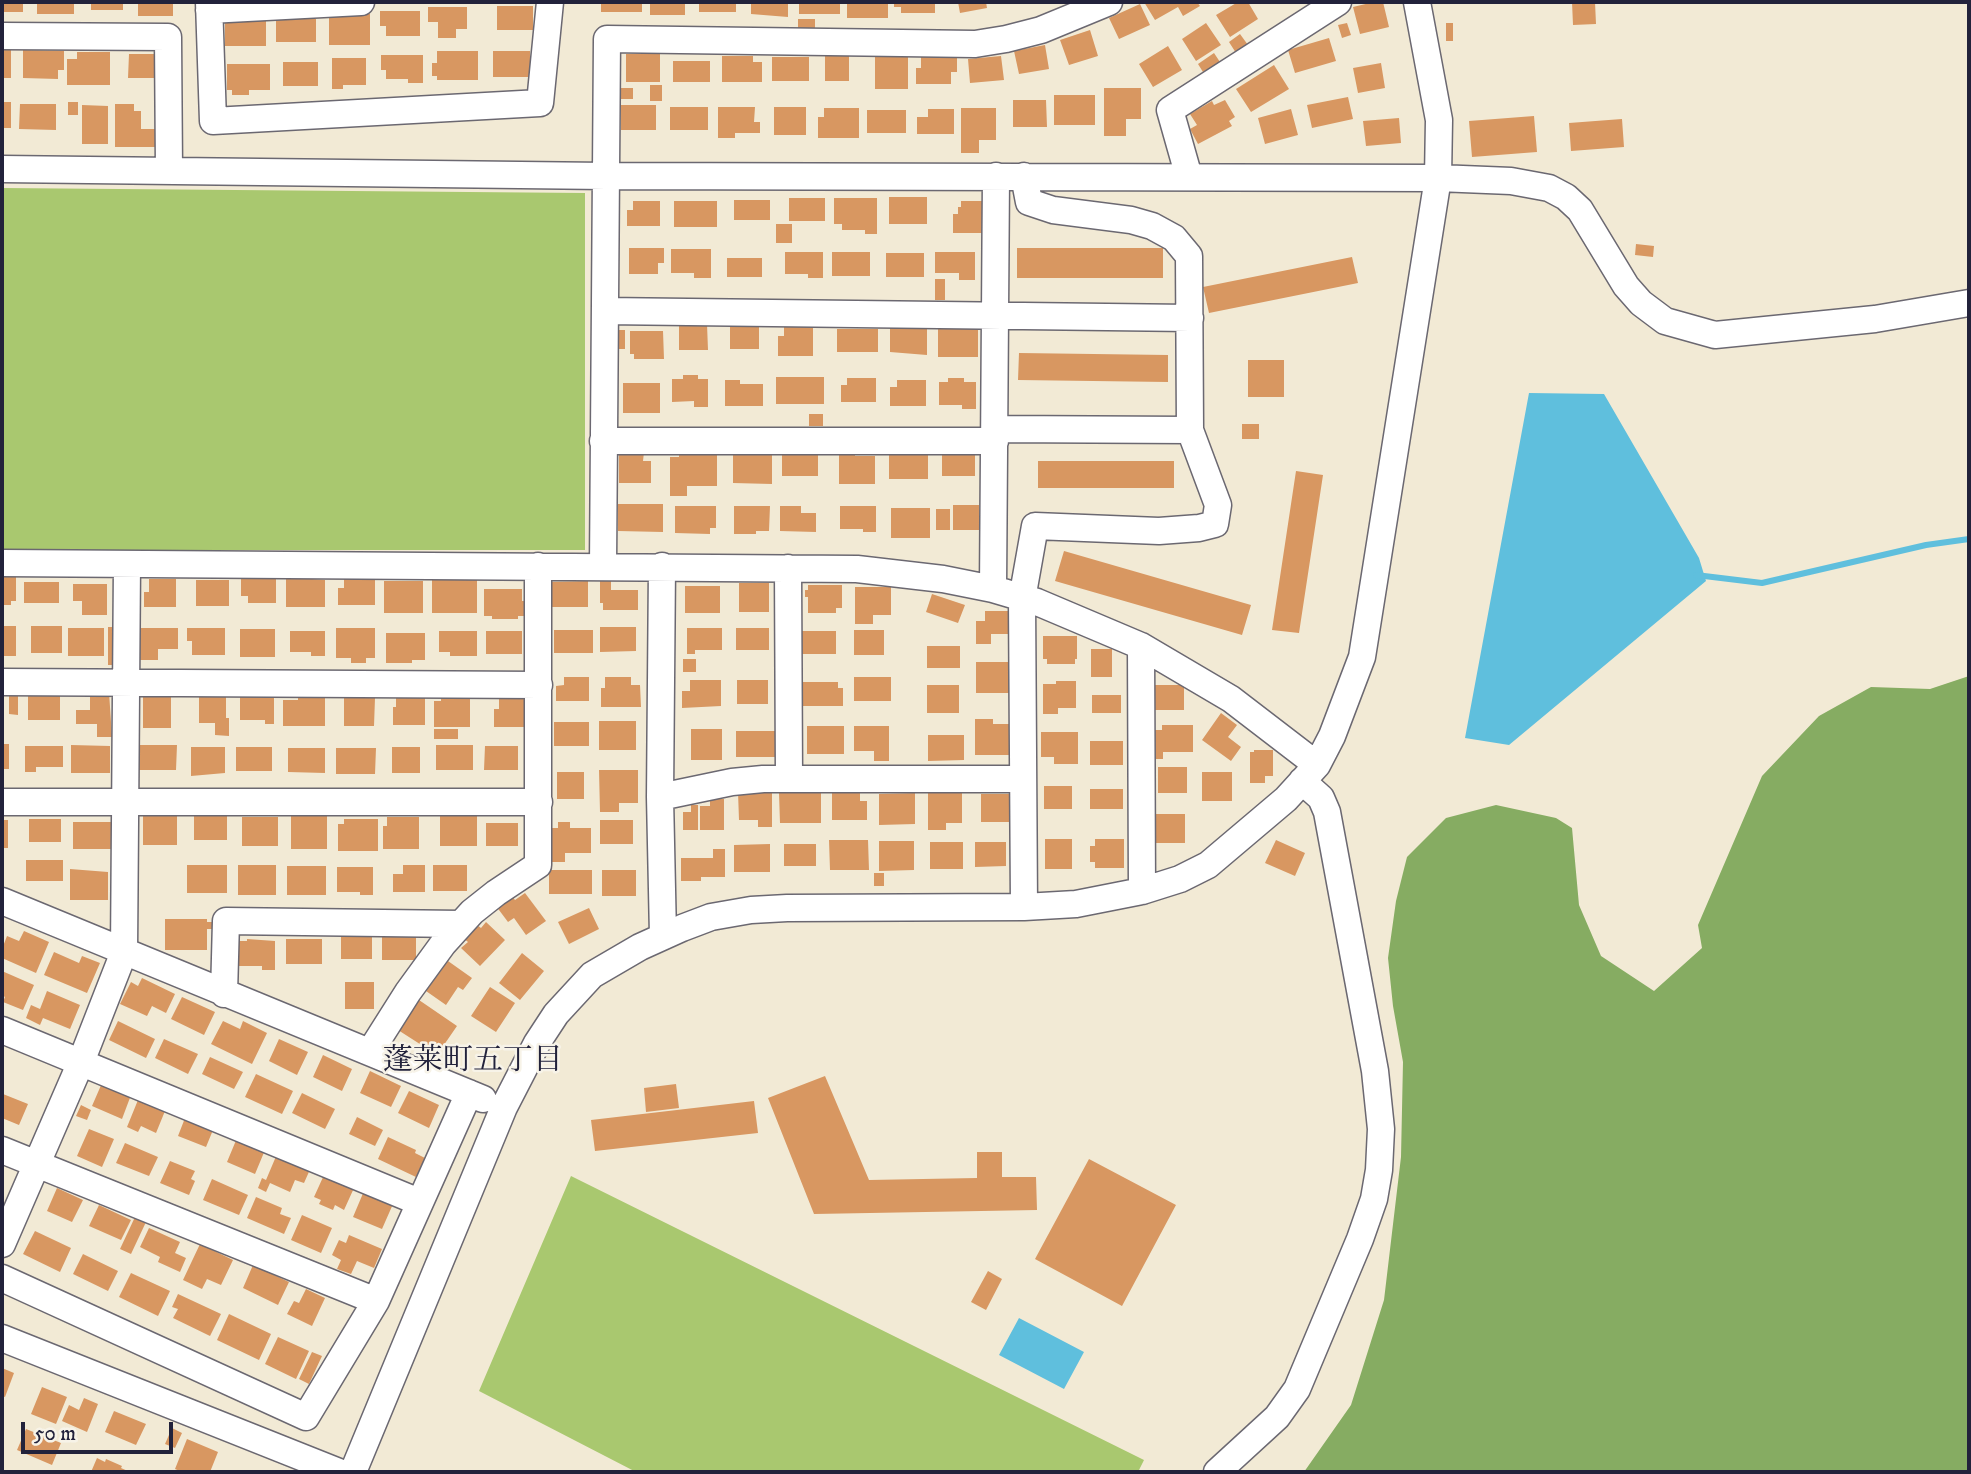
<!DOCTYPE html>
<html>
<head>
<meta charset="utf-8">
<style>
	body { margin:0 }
	#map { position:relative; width:1971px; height:1474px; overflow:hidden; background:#f2ead5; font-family:"IM FELL DW Pica",serif }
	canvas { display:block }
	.frame { position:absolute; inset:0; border:4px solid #22223b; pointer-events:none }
	.scale { position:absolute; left:21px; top:1422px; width:152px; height:32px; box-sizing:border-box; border:4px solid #22223b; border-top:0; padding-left:9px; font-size:21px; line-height:24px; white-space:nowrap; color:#22223b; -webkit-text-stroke:5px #f7f3e8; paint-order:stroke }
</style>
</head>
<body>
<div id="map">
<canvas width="1971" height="1474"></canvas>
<div class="frame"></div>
<div class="scale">50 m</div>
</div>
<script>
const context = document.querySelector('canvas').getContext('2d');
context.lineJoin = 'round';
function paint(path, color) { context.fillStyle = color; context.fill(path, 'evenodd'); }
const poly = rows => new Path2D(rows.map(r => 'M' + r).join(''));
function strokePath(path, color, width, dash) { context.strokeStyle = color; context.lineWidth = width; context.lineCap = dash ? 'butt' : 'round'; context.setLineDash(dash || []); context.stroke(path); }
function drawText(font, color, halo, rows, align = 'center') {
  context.font = font + ' "IM FELL DW Pica","Noto Serif JP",serif'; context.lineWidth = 5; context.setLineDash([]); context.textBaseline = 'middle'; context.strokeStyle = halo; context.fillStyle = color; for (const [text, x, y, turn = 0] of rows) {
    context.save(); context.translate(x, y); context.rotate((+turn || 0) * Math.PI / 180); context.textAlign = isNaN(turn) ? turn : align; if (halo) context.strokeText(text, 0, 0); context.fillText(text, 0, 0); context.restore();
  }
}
paint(poly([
	[2,188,585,193,585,550,2,550],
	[571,1176,1144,1460,1138,1472,636,1472,479,1391]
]), '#a9c86f');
paint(poly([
	[1969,676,1969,1472,1304,1472,1351,1405,1384,1300,1401,1157,1403,1062,1393,1006,1388,958,1396,901,1407,857,1446,818,1496,805,1556,818,1572,828,1579,905,1601,956,1654,991,1702,948,1698,925,1762,776,1819,716,1871,687,1930,689]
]), '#86ac62');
paint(poly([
	[1529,393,1604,394,1699,558,1706,581,1509,745,1465,738],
	[1019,1318,1084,1352,1064,1389,999,1355]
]), '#5fbfdd');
strokePath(poly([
	[1696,575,1762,583,1926,545,1969,539]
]), '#5fbfdd', 6);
paint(poly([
	[2,2,23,2,23,12,2,12],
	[37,2,74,2,74,14,37,14],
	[91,2,123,2,123,10,91,10],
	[138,2,173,2,173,16,138,16],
	[601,2,642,2,642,12,601,12],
	[650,2,685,2,685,15,650,15],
	[699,2,736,2,736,12,699,12],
	[751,2,788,2,788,17,751,14],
	[799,2,840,2,840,14,799,14],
	[847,2,888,2,888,18,847,18],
	[894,2,935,2,935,13,901,13,901,7,894,7],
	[958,2,986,2,987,8,960,13],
	[1144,2,1197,2,1200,6,1183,16,1178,7,1155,20],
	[1238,2,1248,2,1258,19,1230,37,1216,15],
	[1374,2,1383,2,1389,27,1360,34,1353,7],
	[1572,2,1595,2,1596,24,1573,25],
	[1140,4,1150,25,1119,39,1109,18],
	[497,6,533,6,533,30,497,30],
	[428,7,467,7,467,29,456,29,456,38,438,38,438,22,428,22],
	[380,11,420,11,420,36,386,36,386,26,380,26],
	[329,14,370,14,370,45,329,45],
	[276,18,316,19,316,42,276,42],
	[798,19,815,19,815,29,798,29],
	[225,20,266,20,266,46,225,46],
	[1206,23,1221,45,1196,61,1182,39],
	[1347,23,1351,35,1342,38,1338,25],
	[1446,23,1453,23,1453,41,1446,41],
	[1090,30,1098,56,1069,65,1060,40],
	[1240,34,1248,45,1236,53,1229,42],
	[1329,38,1336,61,1295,73,1288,50],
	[1045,45,1049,69,1019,74,1014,51],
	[1168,46,1182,70,1153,87,1139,64],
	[2,50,11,50,11,78,2,78],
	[23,50,64,51,64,70,58,70,58,79,23,78],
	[437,51,478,51,478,80,437,80,437,76,432,76,432,63,437,63],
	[493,51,530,51,530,77,493,77],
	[77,52,110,52,110,85,67,85,67,59,77,59],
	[1214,53,1220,62,1203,72,1198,64],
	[129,54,156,54,156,78,128,78],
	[626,54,660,54,660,82,626,82],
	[381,55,423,55,423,83,408,83,408,79,386,79,386,70,381,70],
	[825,55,849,55,849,81,825,81],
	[722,56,753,56,753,62,762,62,762,82,722,82],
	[875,56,908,56,908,89,875,89],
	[1001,56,1004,80,970,83,968,59],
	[772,57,809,57,809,81,772,81],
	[921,57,957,57,957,72,951,72,951,84,916,84,916,68,921,68],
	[332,58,366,58,366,85,343,85,343,89,332,89],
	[673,61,710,61,710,82,673,82],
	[283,62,318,62,318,86,283,86],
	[1381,63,1385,88,1358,93,1353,68],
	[227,64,270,64,270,90,249,90,249,95,232,95,232,90,227,90],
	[1274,65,1289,89,1251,112,1236,89],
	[650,85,662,85,662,101,650,101],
	[619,88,633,88,633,99,619,99],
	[1104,88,1141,88,1141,119,1126,119,1126,136,1104,136],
	[1054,95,1095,95,1095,125,1054,125],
	[1348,97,1353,119,1312,128,1307,105],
	[1013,100,1046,100,1047,127,1013,127],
	[1225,100,1235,117,1229,121,1232,126,1198,144,1190,129,1197,125,1190,114,1212,101,1214,105],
	[2,102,11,102,11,128,2,128],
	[68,102,78,102,78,115,68,115],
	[20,104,56,104,56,130,19,129],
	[115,104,134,104,134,111,141,111,141,129,155,129,155,147,115,147],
	[82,105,108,106,108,144,82,144],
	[621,105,656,105,656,130,621,130],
	[670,107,708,107,708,130,670,130],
	[718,107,755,107,754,122,760,122,760,133,735,133,735,138,718,138],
	[774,107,806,107,806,135,774,135],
	[824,108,859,108,859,138,818,138,818,117,824,117],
	[961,108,996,108,996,140,979,140,979,153,961,153],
	[928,109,954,109,954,134,917,134,917,117,928,117],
	[1291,109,1298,135,1265,144,1258,118],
	[867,110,906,110,906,133,867,133],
	[1534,116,1537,152,1472,157,1469,121],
	[1399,118,1401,143,1366,146,1363,121],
	[1622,119,1624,147,1571,151,1569,123],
	[889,197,927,197,927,224,889,224],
	[789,198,825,198,825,221,789,221],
	[834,198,877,198,877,234,865,234,865,230,842,230,842,224,834,224],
	[734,200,770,200,770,220,734,220],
	[633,201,660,201,660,226,627,226,627,210,633,210],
	[674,201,717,201,717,227,674,227],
	[961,201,982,201,982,233,953,233,953,214,958,214,958,207,961,207],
	[776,224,792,224,792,243,776,243],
	[1636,244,1654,246,1653,257,1635,255],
	[629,248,664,248,664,263,658,263,658,274,629,274],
	[1017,248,1163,248,1163,278,1017,278],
	[671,249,711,249,711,278,694,278,694,273,671,273],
	[785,252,823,252,823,278,808,278,808,274,785,274],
	[832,252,870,252,870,276,832,276],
	[935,252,975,252,975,280,959,280,959,273,935,273],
	[886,253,924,253,924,277,886,277],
	[1352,257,1358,283,1209,313,1203,287],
	[727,258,762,258,762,277,727,277],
	[935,279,945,279,945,300,935,300],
	[679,324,707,324,708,350,679,350],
	[759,325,759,349,730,349,730,326],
	[784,326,813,326,813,356,778,356,778,336,784,336],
	[890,327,927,327,927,355,890,352],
	[938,327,978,327,978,357,938,357],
	[837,329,878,329,878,352,837,352],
	[618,330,625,330,625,349,618,349],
	[630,331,663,331,664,359,634,359,634,354,630,354],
	[1019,353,1168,355,1168,382,1018,380],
	[1248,360,1284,360,1284,397,1248,397],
	[683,375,698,375,698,379,708,379,708,407,694,407,694,401,672,402,672,379,683,379],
	[776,377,824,377,824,404,776,404],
	[847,378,876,378,876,402,841,402,841,385,847,385],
	[948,378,964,378,964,382,976,382,976,409,962,409,962,405,939,405,939,382,948,382],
	[725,380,740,380,740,384,763,384,763,406,725,406],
	[897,380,926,380,926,406,890,406,890,387,897,387],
	[623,383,660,383,660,413,623,413],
	[809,414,823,414,823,426,809,426],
	[1242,424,1259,424,1259,439,1242,439],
	[619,452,644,452,643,461,651,461,651,483,619,483],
	[679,452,717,452,717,486,687,486,687,496,670,496,670,457,679,457],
	[733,452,772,453,772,484,733,483],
	[782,452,818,453,818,476,782,476],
	[839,453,855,453,855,456,875,456,875,484,839,484],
	[889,454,928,454,928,479,889,479],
	[942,455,975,455,975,476,942,476],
	[1038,461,1174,461,1174,488,1038,488],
	[1296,471,1323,475,1299,633,1272,630],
	[618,504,663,504,663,532,618,531],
	[953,505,979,505,979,530,953,530],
	[675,506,716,506,716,528,710,528,710,534,675,533],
	[734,506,770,506,769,531,756,531,756,534,734,534],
	[780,506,801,506,801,513,816,513,816,532,780,531],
	[840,506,876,506,876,532,863,532,863,529,840,529],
	[891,508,930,508,930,538,891,538],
	[936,509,950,509,950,530,936,530],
	[1064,551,1251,605,1242,635,1055,581],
	[2,576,16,576,16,601,11,601,11,605,2,605],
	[286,577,325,580,325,607,286,607],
	[149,579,176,579,176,607,144,607,144,592,149,592],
	[241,579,276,579,276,603,248,603,248,596,241,596],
	[344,579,375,579,375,605,338,605,338,588,344,588],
	[432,579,477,579,477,613,432,613],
	[196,580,229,580,229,606,196,606],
	[600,580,611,580,611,590,638,590,638,610,603,610,603,603,600,603],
	[384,581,423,581,423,613,384,613],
	[588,581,588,607,551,607,551,582],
	[24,582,59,582,59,603,24,603],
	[739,583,769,583,769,612,739,612],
	[73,584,107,584,107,615,82,615,82,601,73,601],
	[808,585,842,585,842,608,836,608,836,613,808,613,808,597,805,597,805,590,808,590],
	[685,586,720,586,720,613,685,613],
	[855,587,891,587,891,615,873,615,873,624,855,624],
	[484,589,522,589,522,601,527,601,527,616,518,616,518,619,492,619,492,616,484,616],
	[932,594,965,605,958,623,926,612],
	[985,611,1011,611,1011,634,991,634,991,644,976,644,976,621,985,621],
	[2,626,16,626,16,656,2,656],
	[31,626,62,626,62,653,31,653],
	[108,627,115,627,115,665,108,665],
	[600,627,636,627,636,651,600,652],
	[68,628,104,628,104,656,68,656],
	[139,628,178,628,178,649,158,649,158,660,139,660],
	[187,628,225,628,225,655,192,655,192,641,187,641],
	[336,628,375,628,375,658,366,658,366,663,351,663,351,658,336,658],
	[687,628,722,628,722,650,695,650,695,654,687,654],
	[736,628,769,628,769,650,736,650],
	[240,629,275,629,275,657,240,657],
	[554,630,593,630,593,653,554,653],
	[854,630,884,630,884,655,854,655],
	[290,631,325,631,325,656,311,656,311,652,290,652],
	[439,631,477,631,477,656,450,656,450,652,439,652],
	[486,631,522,631,522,654,486,654],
	[802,631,836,631,836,654,802,654],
	[386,633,425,633,425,660,412,660,412,663,386,663],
	[1043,636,1077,636,1077,659,1075,659,1075,664,1047,664,1047,659,1043,659],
	[927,646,960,646,960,668,927,668],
	[1091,649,1112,649,1112,677,1091,677],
	[683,659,696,659,696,672,683,672],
	[976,662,1015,662,1011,693,976,693],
	[564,677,589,677,589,701,556,701,556,686,564,685],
	[605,677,631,677,631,685,640,685,641,707,601,707,601,688,605,688],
	[854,677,891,677,891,701,854,701],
	[690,680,721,680,721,706,682,708,682,691,690,691],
	[737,680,768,680,768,704,737,704],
	[1056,681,1076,681,1076,708,1058,708,1058,714,1043,714,1043,684,1056,684],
	[802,682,838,682,838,688,843,688,843,706,802,706],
	[927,685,959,685,959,713,927,713],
	[1154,685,1184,685,1184,710,1154,710],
	[90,692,109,692,112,737,97,737,97,724,76,724,76,710,90,710],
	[28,693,60,693,60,720,28,720],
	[1092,695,1121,695,1121,713,1092,713],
	[9,696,18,696,18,715,9,714],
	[199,696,226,696,226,718,229,718,229,736,215,735,215,723,199,723],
	[298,696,325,696,325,726,283,726,283,700,298,700],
	[143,697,171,697,171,728,143,728],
	[240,697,274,697,274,724,265,724,265,720,240,720],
	[396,697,425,697,425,725,393,725,393,707,396,707],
	[441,697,470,697,470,727,434,727,434,701,441,701],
	[344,698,375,698,374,726,344,726],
	[499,699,526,699,526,727,494,727,494,709,499,709],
	[1221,713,1237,725,1228,737,1241,747,1231,761,1202,740],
	[975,719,993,719,993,724,1010,724,1010,755,975,755],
	[599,721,636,721,636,750,599,750],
	[554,722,589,722,589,746,554,746],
	[1162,725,1193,725,1193,752,1163,752,1163,759,1152,759,1152,730,1162,730],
	[807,726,844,726,844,754,807,754],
	[854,726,889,726,889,761,874,761,874,751,854,751],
	[434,729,458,729,458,739,434,739],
	[691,729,722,729,722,760,691,760],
	[736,731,775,731,775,757,736,757],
	[1041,732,1078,732,1078,764,1054,764,1054,757,1041,757],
	[928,735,964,735,964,760,928,761],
	[1090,741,1123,741,1123,765,1090,765],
	[2,744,9,744,9,769,2,769],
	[71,745,110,746,110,773,71,773],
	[138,745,177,745,176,770,138,770],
	[436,745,473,745,473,770,436,770],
	[25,746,63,746,63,767,36,767,36,772,25,772],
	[485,746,518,746,518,770,484,770],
	[191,747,225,747,225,773,191,776],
	[236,747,272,747,272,771,236,771],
	[392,747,420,747,420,773,392,773],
	[288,748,325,748,325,773,288,772],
	[336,748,376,748,375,774,336,774],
	[1254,750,1273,750,1273,776,1265,776,1265,783,1250,783,1250,752,1254,752],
	[1158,767,1187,767,1187,793,1158,793],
	[599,770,638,770,638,803,619,803,619,812,600,812],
	[557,772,584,772,584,799,557,799],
	[1202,772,1232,772,1232,801,1202,801],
	[1044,786,1072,786,1072,809,1044,809],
	[1090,789,1123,789,1123,809,1090,809],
	[738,792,772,792,772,827,758,827,758,820,739,820],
	[832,792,860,792,860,801,867,801,867,820,832,820],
	[928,792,962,792,962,823,946,823,946,830,928,830],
	[779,793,821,793,821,823,780,823],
	[915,793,915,824,879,825,879,794],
	[981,794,1012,794,1013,822,981,822],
	[710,799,724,799,724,830,700,830,700,806,710,806],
	[691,805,698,805,698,830,683,830,683,812,691,812],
	[1156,814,1185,814,1185,843,1156,843],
	[194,815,227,815,227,840,194,840],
	[291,815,327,815,327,849,291,849],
	[143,816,177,816,177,845,143,845],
	[440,816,477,816,477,846,440,846],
	[242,817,278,817,278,846,242,846],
	[387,817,419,817,419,849,383,849,383,826,387,826],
	[29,819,61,819,61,842,29,842],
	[344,819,378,819,378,851,338,851,338,824,344,824],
	[2,820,8,820,8,848,2,848],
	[600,820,633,820,633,844,600,844],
	[73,822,111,822,111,849,73,849],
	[558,822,570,822,570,828,591,828,591,853,565,853,565,862,551,862,551,828,558,828],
	[486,823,518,823,518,846,486,846],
	[1045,839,1072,839,1072,869,1045,869],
	[1095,839,1124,839,1124,868,1095,868,1095,862,1090,862,1090,846,1095,846],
	[829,840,868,840,869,870,830,870],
	[1276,840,1305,853,1295,876,1265,863],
	[879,841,914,841,914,870,879,871],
	[930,842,963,842,963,869,930,869],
	[975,842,1006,842,1006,866,975,867],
	[770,844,770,872,734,872,734,845],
	[784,844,816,844,816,866,784,866],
	[713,849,725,849,725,877,701,877,701,881,681,881,681,858,713,858],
	[26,860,63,860,63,881,26,881],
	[187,865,227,865,227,893,187,893],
	[238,865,276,865,276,895,238,895],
	[403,865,425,865,425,892,393,892,393,874,403,874],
	[433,865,467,865,467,891,433,891],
	[287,866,326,866,326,895,287,895],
	[337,867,373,867,373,895,360,895,360,892,337,892],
	[70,869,108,872,108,900,70,900],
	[549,870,592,870,592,894,549,894],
	[602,870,636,870,636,896,602,896],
	[874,873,884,873,884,886,874,886],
	[525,893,546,921,526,935,514,918,508,922,496,906,511,895,515,900],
	[589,908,599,929,569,944,558,922],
	[165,919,207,919,207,922,214,922,214,929,207,929,207,950,165,950],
	[486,922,505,940,480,966,461,948,468,942,463,938,477,925,481,928],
	[24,931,49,942,36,973,2,958,2,949,7,936,19,941],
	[341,933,372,933,372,959,341,959],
	[382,933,416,933,416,960,382,960],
	[247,939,275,941,275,970,262,970,262,966,237,966,237,941,247,941],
	[286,939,322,939,322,964,286,964],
	[54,952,79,963,82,956,100,963,87,993,44,975],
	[522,953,544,971,520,1000,499,983],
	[448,961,472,978,463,990,458,987,446,1005,426,991],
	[2,971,34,985,23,1010,3,1002,5,997,2,995],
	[142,978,175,994,166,1013,152,1006,147,1016,120,1004,131,982,138,986],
	[345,982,374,982,374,1009,345,1009],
	[490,987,515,1003,496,1032,471,1016],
	[47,991,80,1005,70,1029,43,1018,40,1025,26,1018,31,1005,40,1009],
	[182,997,215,1012,204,1035,171,1019],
	[419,1000,457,1026,437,1055,398,1030],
	[118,1021,155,1039,146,1058,109,1040],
	[223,1021,240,1029,243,1021,267,1033,252,1064,211,1044],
	[164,1039,198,1054,188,1074,155,1058],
	[279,1039,308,1052,297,1075,269,1061],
	[323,1055,352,1069,342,1091,313,1077],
	[210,1057,243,1072,234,1089,202,1074],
	[370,1071,401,1086,391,1107,360,1093],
	[256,1074,293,1091,282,1114,245,1097],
	[825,1076,869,1180,977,1178,977,1152,1002,1152,1002,1177,1036,1177,1037,1210,814,1214,768,1098],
	[102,1083,131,1095,122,1119,92,1106],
	[676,1084,679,1108,646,1112,644,1088],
	[409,1091,439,1105,429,1128,398,1113],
	[302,1093,335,1109,325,1129,292,1113],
	[3,1094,28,1104,19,1125,2,1118],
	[138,1100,165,1111,156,1133,141,1126,138,1132,127,1127],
	[754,1101,758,1133,595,1151,591,1120],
	[81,1105,91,1110,87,1120,76,1116],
	[357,1117,383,1130,375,1146,349,1134],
	[185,1118,213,1130,206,1147,178,1136],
	[89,1129,114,1139,102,1167,77,1156],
	[388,1137,416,1150,415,1153,425,1158,416,1177,378,1159],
	[237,1138,265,1150,255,1174,227,1162],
	[125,1143,158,1157,149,1176,116,1163],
	[277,1154,312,1165,304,1183,295,1180,290,1192,270,1183,266,1192,258,1188,262,1178,266,1180],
	[1089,1159,1176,1205,1122,1306,1035,1259],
	[170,1161,195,1171,191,1179,195,1181,189,1195,160,1183],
	[324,1175,354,1188,344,1210,335,1205,333,1210,319,1204,321,1200,314,1197],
	[212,1179,248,1195,239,1215,203,1200],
	[57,1188,83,1200,72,1222,47,1211],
	[364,1191,393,1204,382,1229,353,1217],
	[256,1197,282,1208,280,1214,291,1218,284,1234,247,1218],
	[99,1205,131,1220,121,1240,89,1226],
	[302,1215,332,1228,321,1253,291,1240],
	[135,1217,146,1222,131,1254,120,1249],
	[149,1228,180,1242,175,1253,186,1258,180,1272,158,1262,160,1257,140,1247],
	[35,1231,71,1248,60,1272,23,1254],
	[349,1235,382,1249,374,1268,357,1261,351,1274,337,1269,341,1260,332,1255,339,1240,346,1243],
	[200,1244,233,1260,221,1285,207,1279,202,1289,183,1280],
	[83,1254,118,1271,108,1291,73,1274],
	[253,1265,289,1282,278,1305,243,1288],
	[988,1271,1002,1279,986,1310,971,1302],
	[131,1273,170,1291,158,1316,119,1297],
	[306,1289,325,1298,312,1326,287,1314,294,1301,299,1303],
	[178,1294,221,1314,210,1336,173,1318,178,1309,172,1307],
	[229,1314,271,1334,259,1360,217,1340],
	[278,1337,309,1351,296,1379,265,1364],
	[312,1352,322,1356,309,1384,299,1379],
	[2,1368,14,1373,5,1397,2,1396],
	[42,1387,67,1397,56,1424,31,1414],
	[84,1398,98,1404,87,1432,62,1421,69,1405,79,1410],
	[114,1411,146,1424,136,1445,105,1432],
	[172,1428,182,1433,175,1448,165,1444],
	[26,1429,61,1443,52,1465,17,1450],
	[187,1439,218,1452,210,1472,182,1472,175,1469],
	[97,1458,105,1462,106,1459,122,1466,121,1468,130,1472,91,1472]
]), '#d89761');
const minor = poly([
	[209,2,213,121,540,103,550,2],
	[1417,2,1439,120,1438,178,1511,181,1549,188,1566,197,1580,210,1626,286,1641,303,1665,321,1715,335,1875,319,1969,303],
	[209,10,361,2],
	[2,36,168,37,169,171],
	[2,169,606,176,1438,178,1362,657,1332,736,1317,765,1286,799,1208,865,1180,879,1142,891,1076,904,1024,907,787,908,751,910,711,917,682,928,640,947,592,975,556,1014,537,1043,504,1107,353,1472],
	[1024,176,1029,202,1053,210,1131,220,1152,226,1174,238,1189,256,1190,430,1218,505,1215,524,1199,528,1159,531,1035,526,1022,599,1024,907],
	[1189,177,1170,110,1338,2],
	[605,311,1190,318],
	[995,429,1190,430],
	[603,441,995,441],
	[2,563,857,569,943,579,993,589,1037,602,1141,646,1231,699,1317,765],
	[603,566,607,39,975,44,1006,39,1041,30,1109,2],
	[662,566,660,797,663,936],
	[788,568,789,779],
	[993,589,996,176],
	[1141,646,1142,891],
	[2,682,539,685],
	[660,797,732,782,763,779,1023,779],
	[2,802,539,802],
	[2,901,483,1099],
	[224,994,226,921,461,924],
	[2,1030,419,1202],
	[370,1052,408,992,443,944,472,912,496,893,538,865,538,566],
	[2,1150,376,1301],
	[2,1244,81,1062,124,952,127,564],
	[2,1278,306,1417,376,1301,469,1093],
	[2,1338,339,1472],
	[1217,1472,1277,1417,1297,1389,1360,1239,1374,1199,1379,1170,1381,1129,1375,1071,1327,812,1321,798,1302,781]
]);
strokePath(minor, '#6b6871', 29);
strokePath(minor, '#fff', 26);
drawText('30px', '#22223b', '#f7f3e8', [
	["蓬莱町五丁目",473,1063]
]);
</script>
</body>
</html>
